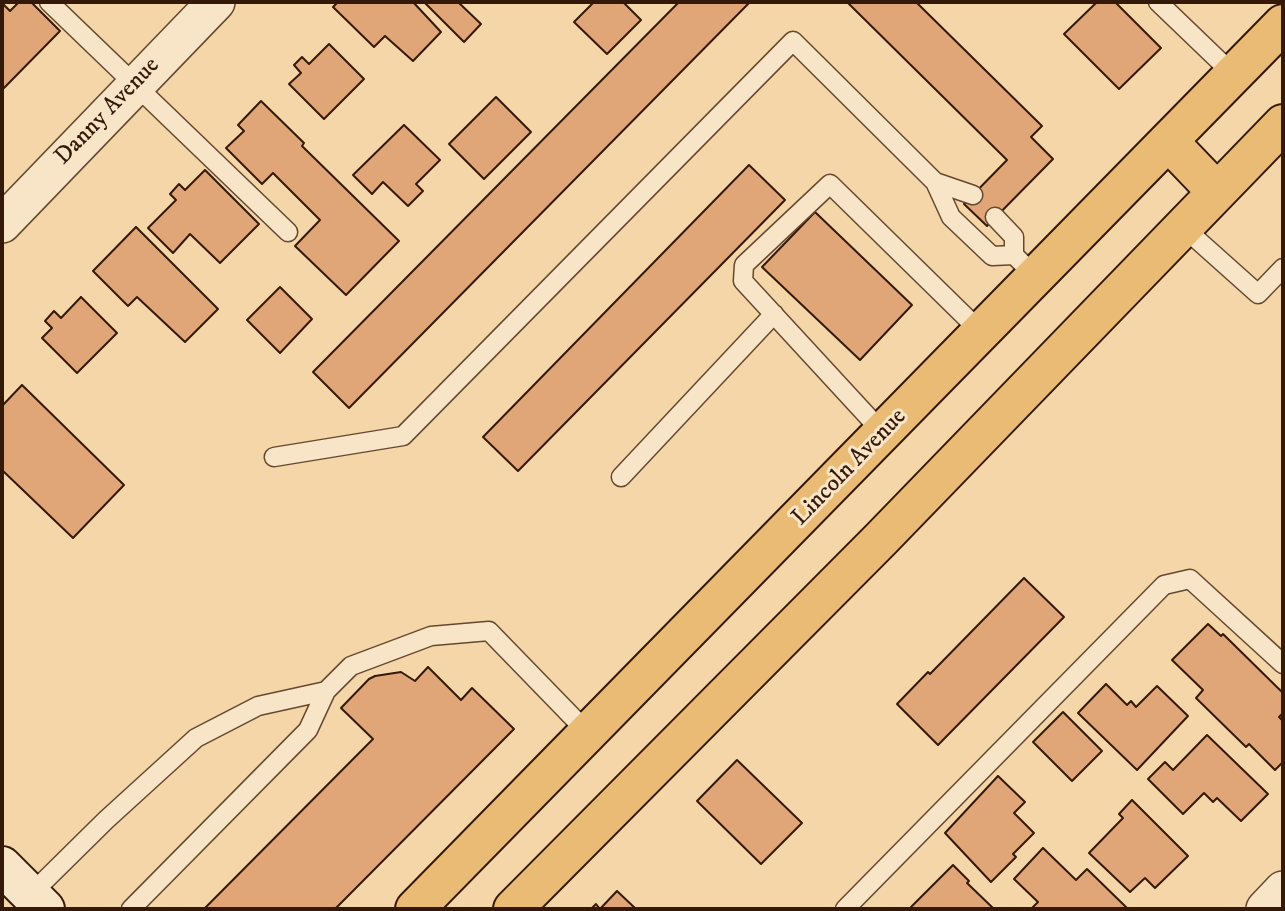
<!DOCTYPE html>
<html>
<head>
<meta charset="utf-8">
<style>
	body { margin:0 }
	#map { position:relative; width:1285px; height:911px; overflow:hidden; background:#f4d6a8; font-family:"IM FELL DW Pica",serif }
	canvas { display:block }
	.frame { position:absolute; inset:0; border:4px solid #351908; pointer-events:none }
</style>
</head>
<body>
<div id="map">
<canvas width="1285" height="911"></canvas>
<div class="frame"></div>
</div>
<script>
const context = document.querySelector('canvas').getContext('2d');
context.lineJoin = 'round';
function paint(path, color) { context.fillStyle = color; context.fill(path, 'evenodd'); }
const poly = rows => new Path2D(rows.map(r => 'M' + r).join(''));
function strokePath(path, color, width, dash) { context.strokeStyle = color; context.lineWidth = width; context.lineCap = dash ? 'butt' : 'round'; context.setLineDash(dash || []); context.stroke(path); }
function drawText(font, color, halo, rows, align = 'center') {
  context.font = font + ' "IM FELL DW Pica",serif'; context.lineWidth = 6; context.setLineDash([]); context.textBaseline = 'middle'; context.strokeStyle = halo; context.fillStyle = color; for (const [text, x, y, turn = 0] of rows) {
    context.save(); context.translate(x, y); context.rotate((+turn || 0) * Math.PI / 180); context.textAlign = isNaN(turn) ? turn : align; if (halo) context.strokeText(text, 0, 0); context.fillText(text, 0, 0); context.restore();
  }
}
const building = poly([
	[19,2,31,2,60,31,3,89,2,3,10,11,19,2],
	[338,2,413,2,441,32,413,61,385,36,374,47,333,7,338,2],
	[424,2,458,2,481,24,464,42,424,2],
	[594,2,623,2,641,20,607,54,574,22,594,2],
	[679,2,750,2,349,408,313,372,679,2],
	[847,2,916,2,1042,126,1031,137,1053,159,987,226,964,204,1007,160,847,2],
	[1097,2,1115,2,1161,48,1119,89,1064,34,1097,2],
	[329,44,364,79,324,119,289,84,301,73,294,65,302,57,309,64,329,44],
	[496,97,531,132,484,179,449,144,496,97],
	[261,101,304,143,302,146,399,241,346,295,295,246,320,220,273,173,262,184,226,148,244,131,238,125,261,101],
	[404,125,440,160,416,184,423,191,408,206,383,182,372,194,353,175,404,125],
	[749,165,785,200,518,471,483,437,749,165],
	[205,170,259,224,220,263,190,234,173,253,148,228,176,200,170,194,179,184,185,190,205,170],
	[815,212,912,305,860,360,762,267,815,212],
	[136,227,218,309,185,342,137,297,128,306,93,271,136,227],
	[280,287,312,319,280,353,247,320,280,287],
	[81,297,117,333,77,373,42,338,52,328,45,321,54,311,61,318,81,297],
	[22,385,124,485,73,538,2,470,2,406,22,385],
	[1024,578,1064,617,938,745,897,704,928,672,930,674,1024,578],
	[1208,624,1221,636,1223,634,1283,693,1283,713,1279,717,1283,721,1283,762,1275,770,1249,744,1246,747,1196,698,1203,690,1172,660,1208,624],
	[428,667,461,700,472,688,514,729,335,909,204,909,373,739,341,708,369,679,375,676,401,672,415,681,428,667],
	[1106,684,1127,705,1131,701,1136,707,1157,686,1188,716,1137,770,1078,713,1106,684],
	[1063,712,1102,751,1072,781,1033,742,1063,712],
	[1207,735,1268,794,1241,821,1217,798,1213,802,1204,793,1183,814,1148,779,1165,762,1173,770,1207,735],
	[737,760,802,823,761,864,697,801,737,760],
	[998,776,1025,802,1014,813,1034,833,1013,854,1016,857,991,882,945,833,998,776],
	[1132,800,1188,856,1155,888,1145,878,1130,892,1089,853,1123,818,1119,814,1132,800],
	[1043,848,1076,880,1087,869,1128,909,1034,909,1032,908,1038,902,1014,879,1043,848],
	[953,865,969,881,967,883,994,909,914,909,911,907,953,865],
	[617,891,636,909,591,909,596,904,600,909,617,891]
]);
paint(building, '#e1a678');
strokePath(building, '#351908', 2);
const lane = poly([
	[49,2,288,232],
	[1158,2,1234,75],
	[935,182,973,195],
	[995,217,1014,237,1014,255,1022,263],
	[1183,227,1258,294,1283,268],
	[884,434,743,281,744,265,830,184,982,333],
	[274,457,403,436,793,41,935,182,951,217,992,256,1014,255],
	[621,477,774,314],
	[31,894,106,820,196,738,258,706,326,691],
	[131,909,308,730,326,691,351,666,431,636,489,631,589,734],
	[845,909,1164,585,1190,579,1283,664]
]);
const street = poly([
	[2,224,216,2],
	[1265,909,1283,890]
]);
const secondary = poly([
	[2,866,45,909]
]);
const primary = poly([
	[1169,142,1217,192],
	[415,909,1283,24],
	[513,909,881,539,1283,124]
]);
strokePath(lane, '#654830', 21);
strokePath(street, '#654830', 40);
strokePath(secondary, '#351908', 42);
strokePath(primary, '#351908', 42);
strokePath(lane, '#f8e4c6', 18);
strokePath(street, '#f8e4c6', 37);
strokePath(secondary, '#f8e4c6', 38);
strokePath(primary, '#eabb74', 38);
drawText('24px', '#351908', '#f8e4c6', [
	["Danny Avenue",108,112,-46],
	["Lincoln Avenue",850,468,-46]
]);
</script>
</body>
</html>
